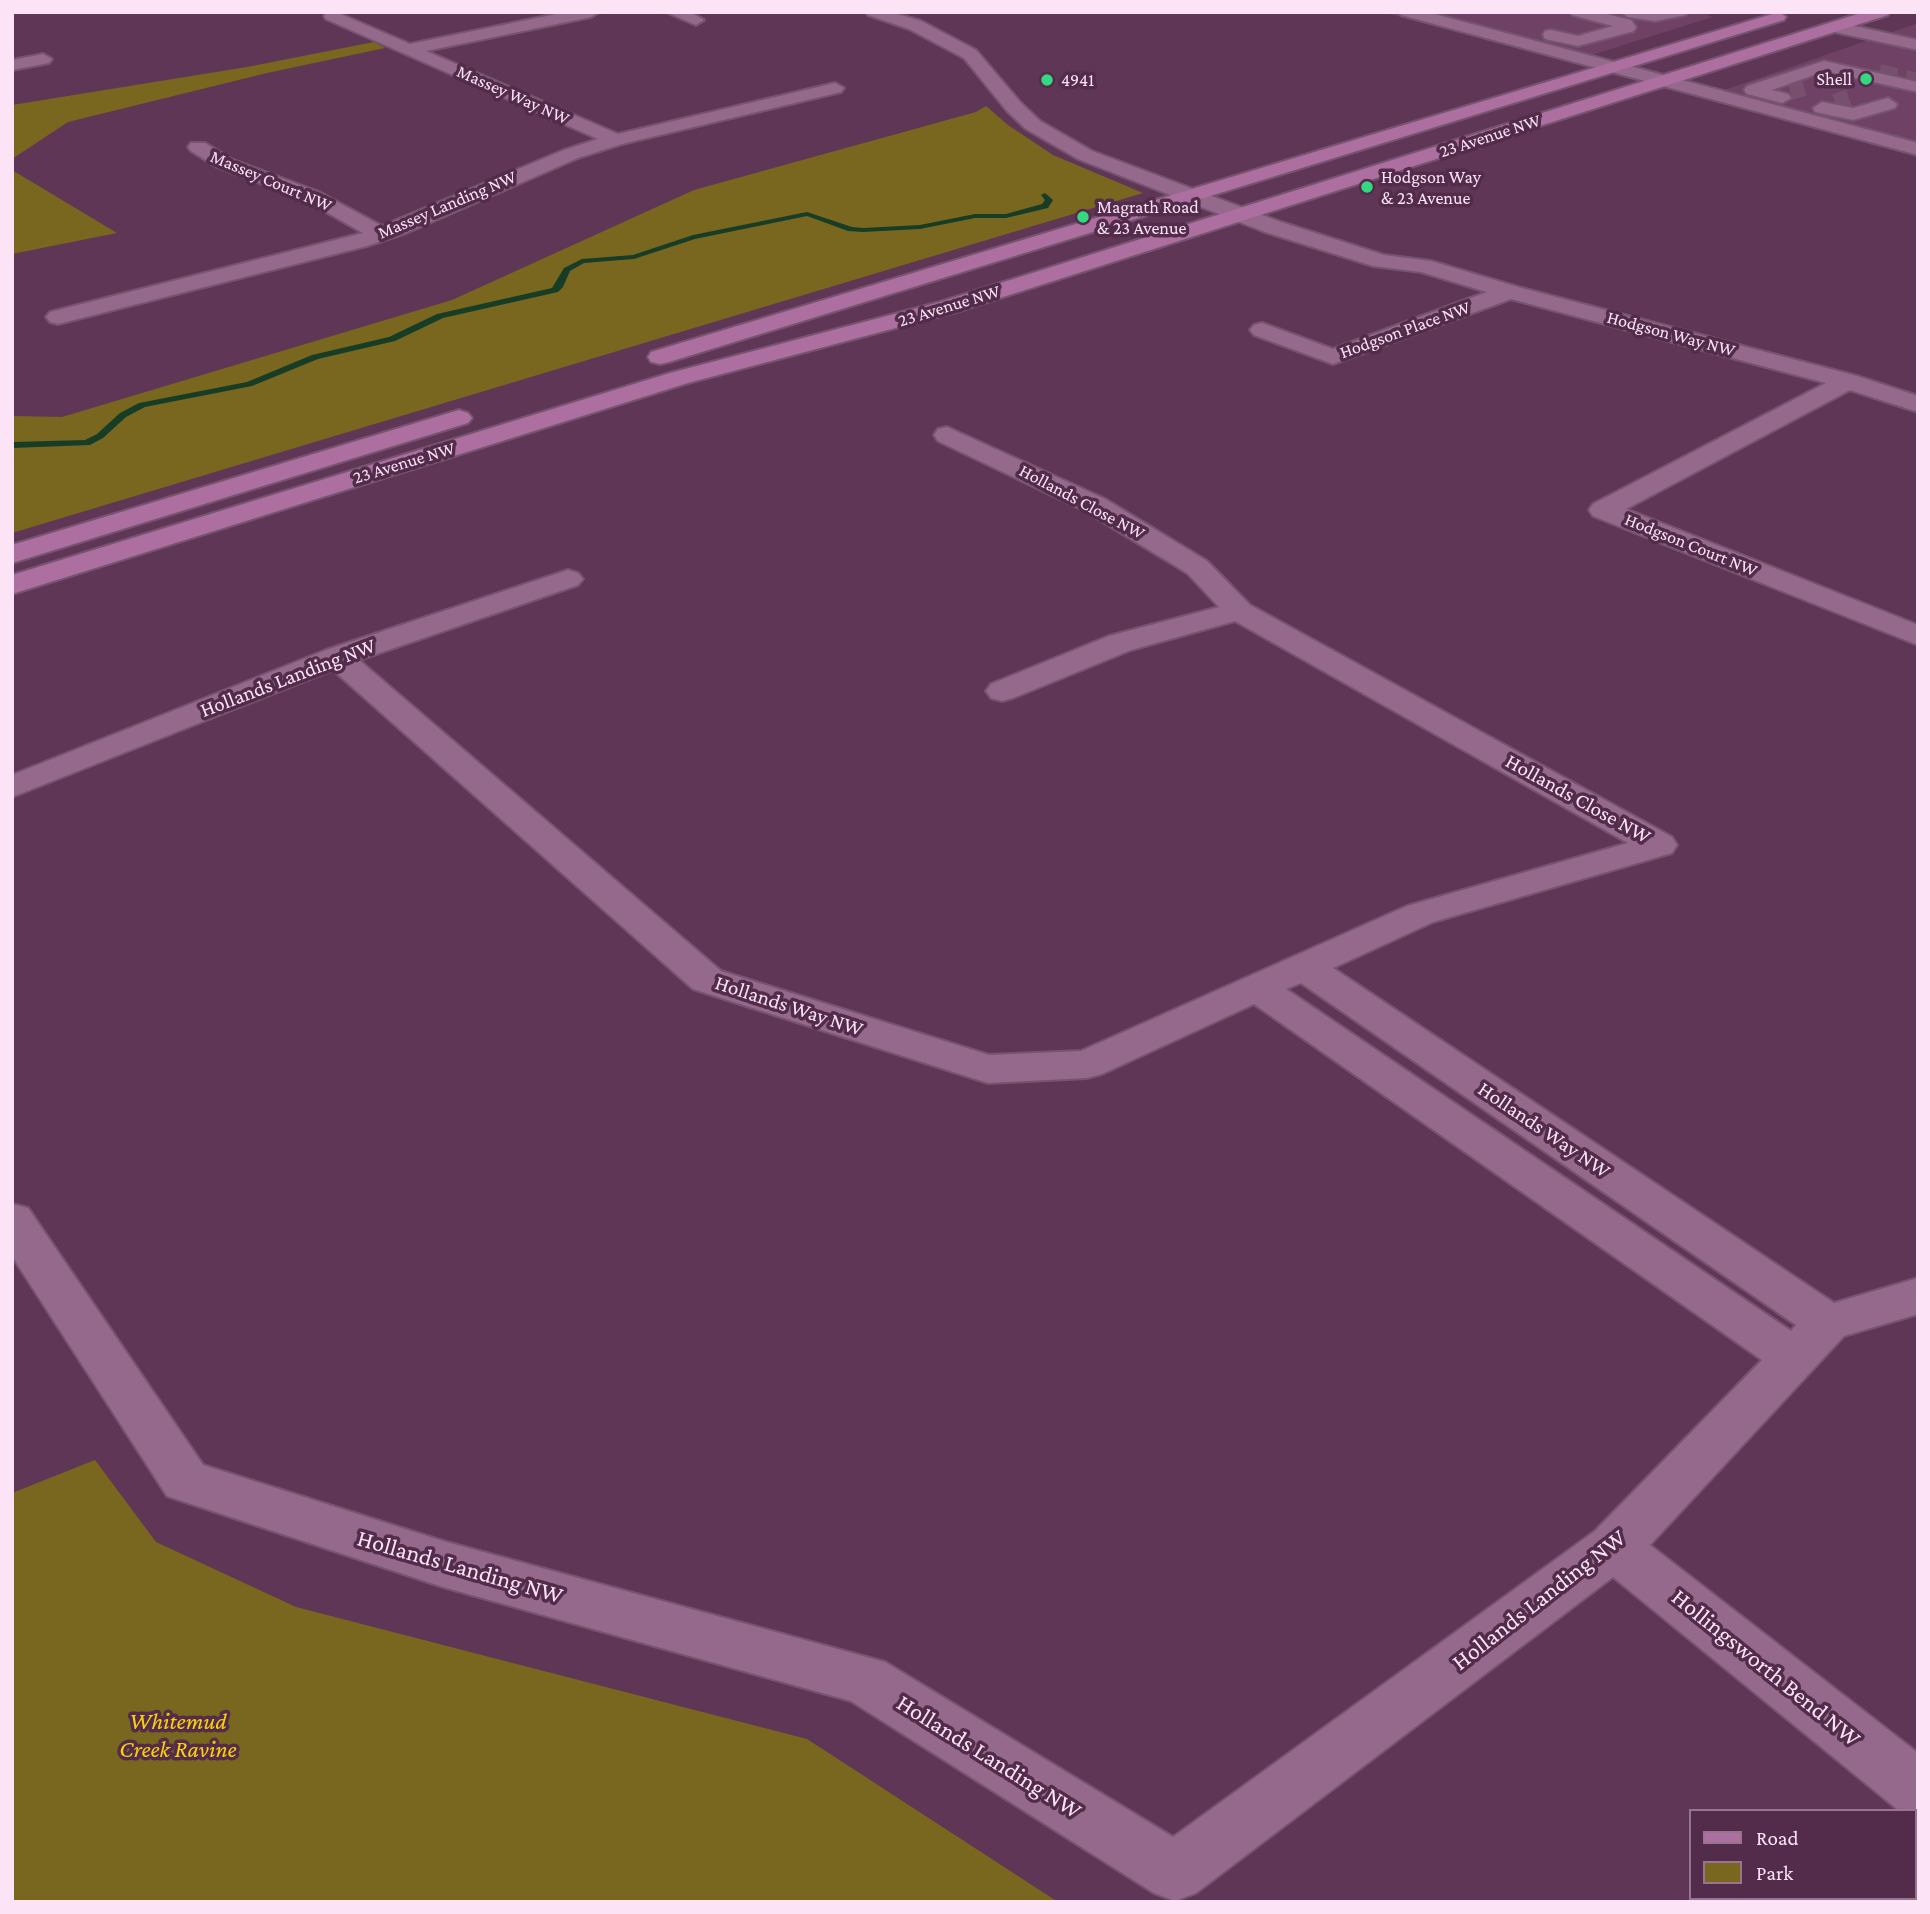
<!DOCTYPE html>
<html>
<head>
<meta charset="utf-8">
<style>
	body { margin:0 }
	#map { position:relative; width:1930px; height:1914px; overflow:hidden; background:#5f3656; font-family:"Crimson Pro",serif }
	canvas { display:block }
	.frame { position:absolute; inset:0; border:14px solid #fce3f6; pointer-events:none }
	.legend { position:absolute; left:1689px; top:1809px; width:228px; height:91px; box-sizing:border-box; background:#532c4b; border:2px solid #97758f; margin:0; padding:9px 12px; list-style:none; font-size:21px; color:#fce3f6 }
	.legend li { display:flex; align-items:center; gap:14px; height:35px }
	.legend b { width:35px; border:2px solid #97758f }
</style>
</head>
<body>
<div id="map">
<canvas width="1930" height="1914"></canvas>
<div class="frame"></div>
<ul class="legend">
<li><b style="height:9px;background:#ac6f9f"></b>Road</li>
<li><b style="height:19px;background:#79671f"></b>Park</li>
</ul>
</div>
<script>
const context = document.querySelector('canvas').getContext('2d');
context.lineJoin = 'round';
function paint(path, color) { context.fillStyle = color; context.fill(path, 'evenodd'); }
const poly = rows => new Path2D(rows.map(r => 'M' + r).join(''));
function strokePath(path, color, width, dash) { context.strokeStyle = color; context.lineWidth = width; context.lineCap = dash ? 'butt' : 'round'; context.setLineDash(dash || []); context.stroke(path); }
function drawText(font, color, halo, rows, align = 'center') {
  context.font = font + ' "Crimson Pro",serif'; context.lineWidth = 7; context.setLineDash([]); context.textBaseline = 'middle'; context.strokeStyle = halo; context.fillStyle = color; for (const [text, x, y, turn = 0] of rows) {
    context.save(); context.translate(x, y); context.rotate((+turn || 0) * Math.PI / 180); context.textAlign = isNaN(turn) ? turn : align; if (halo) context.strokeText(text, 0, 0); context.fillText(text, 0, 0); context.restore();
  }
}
paint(poly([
	[1382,12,1717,12,1708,15,1713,17,1569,62],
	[1918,23,1918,155,1704,97]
]), '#6e4165');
paint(poly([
	[374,42,385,48,267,73,68,122,12,159,12,105,247,67],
	[986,106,1008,125,1053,155,1143,193,12,533,12,416,62,417,452,300,694,190,976,112],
	[12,170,117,233,12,254],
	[95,1460,156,1542,296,1607,807,1739,1058,1902,12,1902,12,1493]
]), '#79671f');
paint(poly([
	[1045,193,1053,200,1048,208,1006,218,975,218,920,229,863,232,848,231,807,216,695,239,634,259,584,263,570,271,563,287,558,292,443,318,395,341,318,359,252,386,145,407,126,417,103,438,90,445,12,448,12,442,85,440,97,434,120,413,139,403,247,382,312,355,389,337,437,314,552,288,564,268,582,259,633,255,693,235,807,212,852,227,863,228,920,225,975,214,1006,214,1042,204,1045,200,1041,195,1045,193]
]), '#183d26');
strokePath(poly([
	[1879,73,1918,82],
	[1790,91,1804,87],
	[1835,103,1849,98]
]), '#77506e', 18, [18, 9]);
const minor = poly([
	[566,12,599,12,591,17,426,51,618,134,835,83,844,88,841,92,622,144,578,158,406,233,367,246,58,324,50,322,46,317,50,312,363,233,305,200,217,167,191,151,188,147,191,143,205,143,231,159,319,192,382,226,564,150,598,139,326,19,324,16,326,13,338,13,410,44,566,12],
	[666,12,690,12,704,20,696,25,666,12],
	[866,12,891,12,921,21,976,50,1021,103,1040,121,1092,151,1281,222,1384,255,1431,261,1518,287,1857,376,1918,396,1918,412,1850,390,1626,509,1918,625,1918,645,1593,516,1589,510,1593,504,1826,383,1511,299,1333,364,1254,335,1250,330,1254,325,1262,323,1333,349,1487,292,1421,272,1373,266,1265,232,1078,159,1026,129,1007,111,964,58,909,29,868,15,866,12],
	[1399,12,1427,12,1918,143,1918,155,1401,15,1399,12],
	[1570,12,1598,12,1631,20,1636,27,1634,31,1578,46,1545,39,1543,35,1545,31,1551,30,1578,36,1613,26,1572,15,1570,12],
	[1620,12,1688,12,1686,15,1655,21,1628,17,1620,12],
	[1836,22,1918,40,1918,50,1830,31,1828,27,1830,23,1836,22],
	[43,54,52,59,49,63,12,70,12,60,43,54],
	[1824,61,1918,82,1918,92,1825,71,1772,90,1788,94,1791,98,1782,103,1747,94,1744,90,1747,86,1824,61],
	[1888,98,1897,104,1895,108,1853,120,1815,112,1813,108,1822,102,1853,108,1888,98],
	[947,427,1105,499,1207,561,1250,605,1672,837,1677,845,1672,853,1433,922,1333,968,1834,1303,1918,1278,1918,1314,1844,1336,1650,1545,1918,1753,1918,1816,1914,1815,1914,1811,1897,1809,1613,1577,1196,1893,1175,1901,1154,1893,851,1701,443,1587,167,1496,12,1256,12,1204,28,1208,203,1465,443,1541,885,1662,1173,1837,1595,1531,1762,1360,1254,1004,1102,1074,1087,1078,988,1083,693,989,333,670,12,797,12,775,326,650,568,570,578,573,583,579,578,585,359,660,721,971,989,1055,1081,1051,1407,906,1628,843,1235,621,1131,650,1013,698,1002,701,991,698,986,691,991,684,1109,636,1219,607,1187,573,1085,511,938,441,934,435,938,429,947,427],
	[1301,983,1796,1325,1791,1331,1286,989,1301,983]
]);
const major = poly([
	[1779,12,1786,17,1784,20,669,362,660,364,651,362,648,357,651,352,1779,12],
	[1864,12,1890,12,1888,15,956,312,688,383,12,594,12,575,670,373,940,302,1864,12],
	[459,410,468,413,472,418,468,423,12,563,12,545,459,410]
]);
strokePath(minor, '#76546f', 4);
strokePath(major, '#76546f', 4);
paint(minor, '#95698b');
paint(major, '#ac6f9f');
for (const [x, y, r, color] of [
	[1866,79,7,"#33d881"],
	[1047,80,7,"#33d881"],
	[1367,187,7,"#33d881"],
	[1083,217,7,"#33d881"]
]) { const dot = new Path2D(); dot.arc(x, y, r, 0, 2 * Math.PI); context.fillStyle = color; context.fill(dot); strokePath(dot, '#532c4b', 2.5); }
drawText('18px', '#fce3f6', '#532c4b', [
	["Shell",1852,79,"right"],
	["4941",1061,80],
	["Hodgson Way",1381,177],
	["& 23 Avenue",1381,198],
	["Magrath Road",1097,207],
	["& 23 Avenue",1097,228]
], 'left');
drawText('18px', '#fce3f6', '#532c4b', [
	["Massey Way NW",513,95,24],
	["23 Avenue NW",1490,136,-18],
	["Massey Court NW",271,181,23],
	["Massey Landing NW",447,205,-23],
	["23 Avenue NW",949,306,-17],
	["Hodgson Place NW",1405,330,-20],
	["Hodgson Way NW",1671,334,15],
	["23 Avenue NW",404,463,-17],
	["Hollands Close NW",1082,502,28],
	["Hodgson Court NW",1691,545,22]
]);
drawText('21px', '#fce3f6', '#532c4b', [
	["Hollands Landing NW",288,678,-21],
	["Hollands Close NW",1578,799,29],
	["Hollands Way NW",789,1006,18],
	["Hollands Way NW",1544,1130,34]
]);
drawText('24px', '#fce3f6', '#532c4b', [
	["Hollands Landing NW",460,1567,16],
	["Hollands Landing NW",1539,1600,-38],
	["Hollingsworth Bend NW",1766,1668,39],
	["Hollands Landing NW",989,1757,32]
]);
drawText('italic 24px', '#fad206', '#532c4b', [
	["Whitemud",178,1722],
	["Creek Ravine",178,1750]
]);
</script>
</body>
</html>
